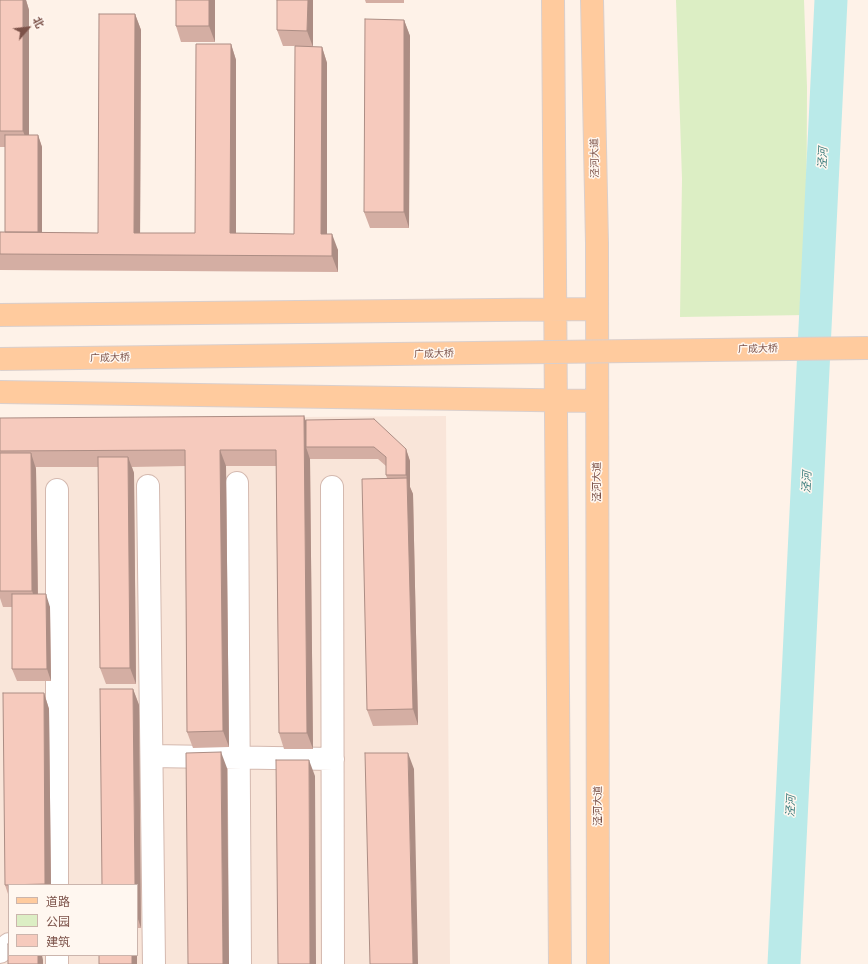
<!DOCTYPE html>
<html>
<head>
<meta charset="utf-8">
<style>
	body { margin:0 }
	#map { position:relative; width:868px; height:964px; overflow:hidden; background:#fef2e8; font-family:Inter,"Noto Sans SC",sans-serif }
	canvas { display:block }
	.legend { position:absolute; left:8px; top:884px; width:130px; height:72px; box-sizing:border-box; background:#fff7f0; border:1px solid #cbb5ad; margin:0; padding:5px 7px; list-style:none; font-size:12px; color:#7c5249 }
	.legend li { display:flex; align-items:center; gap:8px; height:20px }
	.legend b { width:20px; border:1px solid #cbb5ad }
	.north { position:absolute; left:8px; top:8px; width:40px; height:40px; -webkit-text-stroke:3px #fff7f0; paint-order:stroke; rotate:62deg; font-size:11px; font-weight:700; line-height:16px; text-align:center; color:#7c5249 }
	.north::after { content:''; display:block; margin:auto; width:14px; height:18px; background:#7c5249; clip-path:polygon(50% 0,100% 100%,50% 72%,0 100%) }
</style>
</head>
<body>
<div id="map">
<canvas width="868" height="964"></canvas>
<ul class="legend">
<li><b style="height:5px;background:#ffcb9e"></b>道路</li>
<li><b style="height:11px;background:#dceec4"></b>公园</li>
<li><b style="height:11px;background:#f6cabd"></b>建筑</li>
</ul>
<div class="north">北</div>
</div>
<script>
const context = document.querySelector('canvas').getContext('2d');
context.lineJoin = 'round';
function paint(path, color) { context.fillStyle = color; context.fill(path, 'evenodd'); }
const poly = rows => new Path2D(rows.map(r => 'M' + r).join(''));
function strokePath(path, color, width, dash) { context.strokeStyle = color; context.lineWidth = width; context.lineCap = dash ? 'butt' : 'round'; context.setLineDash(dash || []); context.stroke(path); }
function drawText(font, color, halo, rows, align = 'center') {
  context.font = font + ' Inter,"Noto Sans SC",sans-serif'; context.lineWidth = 3; context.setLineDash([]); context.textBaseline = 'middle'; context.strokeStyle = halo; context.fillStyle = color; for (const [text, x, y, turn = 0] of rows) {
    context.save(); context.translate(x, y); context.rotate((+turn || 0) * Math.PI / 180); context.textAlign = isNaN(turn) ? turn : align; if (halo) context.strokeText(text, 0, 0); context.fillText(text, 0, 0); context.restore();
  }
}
paint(poly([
	[446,416,450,964,0,964,0,419],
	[9,885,137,885,137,955,9,955]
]), '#f9e5d9');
paint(poly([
	[676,0,804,0,807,87,806,315,680,317,682,179]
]), '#dceec4');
strokePath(poly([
	[784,964,831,0]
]), '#baeae9', 33);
const minor = poly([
	[237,483,240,964],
	[148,486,154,964],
	[332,487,333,964],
	[152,756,333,759],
	[57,885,57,490],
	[0,952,9,944],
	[57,955,57,964]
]);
const major = poly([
	[553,0,560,964],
	[592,0,597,243,598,964],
	[0,315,596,309],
	[0,392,597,401]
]);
strokePath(minor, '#d4b9af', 24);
strokePath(major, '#dacfcc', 24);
strokePath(minor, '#fff', 22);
strokePath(major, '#ffcb9e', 22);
const majorBridge = poly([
	[0,359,868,348]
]);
strokePath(majorBridge, '#dacfcc', 24, []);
strokePath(majorBridge, '#ffcb9e', 22);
paint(poly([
	[0,0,26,0,29,10,29,135,38,135,42,147,42,232,98,233,135,14,141,30,140,233,195,233,231,44,236,60,236,234,294,234,295,46,283,46,277,30,277,0,313,0,313,47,322,47,327,63,327,234,338,250,338,272,0,270,0,232,5,232,5,147,0,147],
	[215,0,215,42,181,42,176,26],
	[365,0,404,0,404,3,366,3],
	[404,20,410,36,409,228,370,228,364,212],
	[0,418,306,420,406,449,410,461,410,487,413,494,418,725,373,726,367,710,387,478,386,475,386,466,378,459,310,459,313,749,284,749,279,733,276,466,226,466,229,747,193,748,187,732,185,466,132,467,134,473,136,684,106,684,100,668,98,467,36,467,36,469,38,594,50,607,51,681,17,681,12,669,12,607,3,607,0,598],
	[133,689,139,705,141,928,137,928,137,885],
	[44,693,49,709,51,885,9,885,9,897,5,885]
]), '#d4aea3');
paint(poly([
	[23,0,26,0,29,10,29,147,23,131],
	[209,0,215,0,215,42,209,26],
	[308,0,313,0,313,47,307,31],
	[135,14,141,30,140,249,134,233],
	[404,20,410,36,409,228,404,212],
	[231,44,236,60,236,249,230,233],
	[322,47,327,63,327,250,321,234],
	[38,135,42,147,42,248,38,236],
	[332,234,338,250,338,272,332,256],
	[304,416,310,432,306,447,310,459,313,749,307,733],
	[406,449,410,461,410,487,413,494,418,725,413,709,407,478,406,475],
	[220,450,226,466,229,747,223,731],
	[31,453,36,469,38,607,32,591],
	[128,457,134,473,136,684,130,668],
	[46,594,50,607,51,681,47,669],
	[133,689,139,705,141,928,137,916,137,885,135,885],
	[44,693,49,709,51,885,46,885,45,884],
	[221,752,227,768,229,964,223,964],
	[408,753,414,769,418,964,413,964],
	[309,760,315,776,316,964,310,964],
	[137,953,137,964,132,964,132,955,137,955],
	[38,955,42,955,43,960,43,964,38,964]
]), '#ac8d84');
const building = poly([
	[0,0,23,0,23,131,0,131,0,0],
	[176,0,209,0,209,26,176,26,176,0],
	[277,0,308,0,307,31,277,30,277,0],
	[99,14,135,14,134,233,195,233,196,44,231,44,230,233,294,234,295,46,322,47,321,234,332,234,332,256,0,254,0,232,98,233,99,14],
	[365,19,404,20,404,212,364,212,365,19],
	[5,135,38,135,38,232,5,232,5,135],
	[304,416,307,733,279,733,276,450,220,450,223,731,187,732,185,450,0,451,0,418,304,416],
	[374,419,406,449,406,475,386,475,386,457,374,447,306,447,306,420,374,419],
	[0,453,31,453,32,591,0,591,0,453],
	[98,457,128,457,130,668,100,668,98,457],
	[407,478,413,709,367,710,362,479,407,478],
	[12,594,46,594,47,669,12,669,12,594],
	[100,689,133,689,135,885,102,885,100,689],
	[3,693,44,693,45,884,5,885,3,693],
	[221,752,223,964,188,964,186,753,221,752],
	[365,753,408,753,413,964,370,964,365,753],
	[276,760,309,760,310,964,278,964,276,760],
	[8,944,9,944,9,955,38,955,38,964,8,964,8,944],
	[99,955,132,955,132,964,99,964,99,955]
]);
paint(building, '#f6cabd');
strokePath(building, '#ac8d84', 1);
drawText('10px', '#7c5249', '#fff7f0', [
	["泾河大道",595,158,-91],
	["广成大桥",758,349,-1],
	["广成大桥",434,354,-1],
	["广成大桥",110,358,-1],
	["泾河大道",597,482,-90],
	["泾河大道",598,806,-90]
]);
drawText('italic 11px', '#387a7a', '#fff7f0', [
	["泾河",823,158,-87],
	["泾河",807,482,-87],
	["泾河",791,806,-87]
]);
</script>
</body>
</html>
